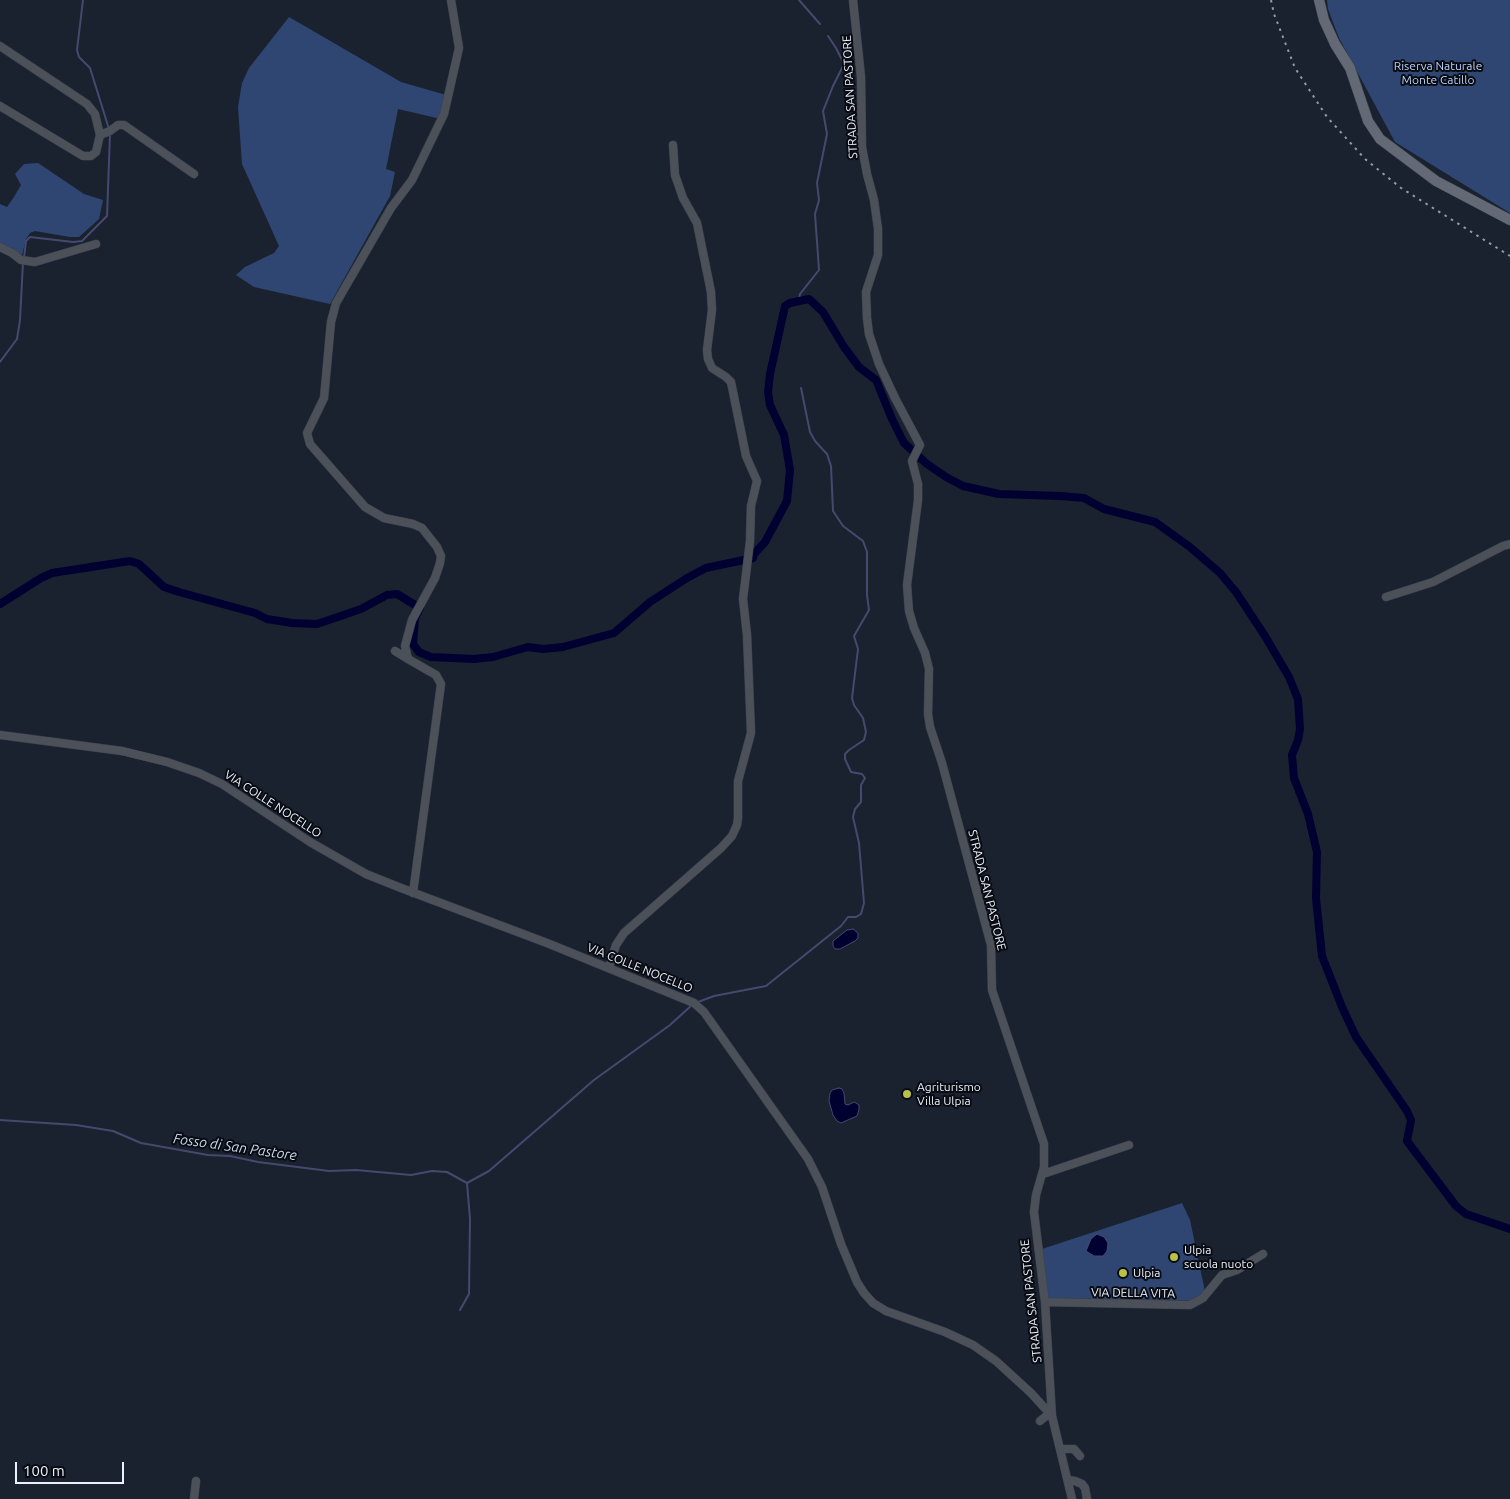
<!DOCTYPE html>
<html>
<head>
<meta charset="utf-8">
<style>
	body { margin:0 }
	#map { position:relative; width:1510px; height:1499px; overflow:hidden; background:#1a2230; font-family:Ubuntu,sans-serif }
	canvas { display:block }
	.scale { position:absolute; left:15px; top:1462px; width:109px; height:22px; box-sizing:border-box; border:2px solid #ebf0fb; border-top:0; padding-left:6px; font-size:15px; line-height:18px; white-space:nowrap; color:#ebf0fb; -webkit-text-stroke:4px #080b12; paint-order:stroke }
</style>
</head>
<body>
<div id="map">
<canvas width="1510" height="1499"></canvas>
<div class="scale">100 m</div>
</div>
<script>
const context = document.querySelector('canvas').getContext('2d');
context.lineJoin = 'round';
function paint(path, color) { context.fillStyle = color; context.fill(path, 'evenodd'); }
const poly = rows => new Path2D(rows.map(r => 'M' + r).join(''));
function strokePath(path, color, width, dash) { context.strokeStyle = color; context.lineWidth = width; context.lineCap = dash ? 'butt' : 'round'; context.setLineDash(dash || []); context.stroke(path); }
function drawText(font, color, halo, rows, align = 'center') {
  context.font = font + ' Ubuntu,sans-serif'; context.lineWidth = 4; context.setLineDash([]); context.textBaseline = 'middle'; context.strokeStyle = halo; context.fillStyle = color; for (const [text, x, y, turn = 0] of rows) {
    context.save(); context.translate(x, y); context.rotate((+turn || 0) * Math.PI / 180); context.textAlign = isNaN(turn) ? turn : align; if (halo) context.strokeText(text, 0, 0); context.fillText(text, 0, 0); context.restore();
  }
}
paint(poly([
	[1327,0,1510,0,1510,213,1395,142,1339,38,1328,9],
	[289,17,401,82,446,95,441,119,398,109,386,169,395,172,390,196,330,304,254,287,236,275,245,267,274,253,279,246,242,164,238,107,242,83,249,68],
	[38,163,84,194,103,200,99,219,79,237,70,237,35,231,30,233,26,239,22,255,0,243,0,204,7,207,14,197,21,185,15,174,24,164],
	[1182,1203,1190,1220,1207,1301,1048,1298,1042,1249]
]), '#2f4673');
const water = poly([
	[853,929,858,933,858,938,855,941,840,949,835,949,833,946,833,941,847,930,853,929],
	[839,1088,842,1089,844,1093,845,1104,848,1105,854,1102,856,1103,859,1105,859,1110,857,1116,841,1123,837,1121,833,1115,829,1101,830,1093,832,1090,839,1088],
	[1097,1234,1104,1237,1108,1243,1107,1251,1103,1256,1094,1256,1086,1251,1091,1239,1097,1234]
]);
paint(water, '#000131');
strokePath(water, '#46496e', 1);
strokePath(poly([
	[83,0,77,50,79,57,90,68,109,129],
	[799,0,820,24],
	[24,258,26,241,30,237,73,242,82,241,107,216,110,134],
	[799,300,800,294,819,270,815,214,819,200,817,183,827,134,823,111,833,86,844,64,836,48,828,36],
	[0,362,17,339,20,320,23,262],
	[698,1002,714,996,766,986,841,926,848,917,856,917,861,914,864,903,859,843,853,817,855,809,861,802,861,785,865,778,862,774,851,772,845,759,845,754,849,750,864,740,866,732,863,718,854,705,852,698,858,649,854,636,869,610,867,595,867,552,863,541,843,526,833,511,831,466,827,454,815,441,810,432,801,388],
	[0,1120,76,1125,113,1131,141,1143,208,1155,230,1156,258,1162,329,1171,356,1170,411,1175,432,1171,447,1172,467,1183],
	[467,1183,489,1171,594,1080,670,1025,692,1005],
	[460,1310,469,1294,470,1219,467,1183]
]), '#46496e', 2);
strokePath(poly([
	[0,604,41,578,52,573,130,561,139,564,164,587,179,592,255,613,267,619,292,623,317,624,361,609,387,595,397,594,420,608,415,618,413,644,419,652,431,657,474,659,493,657,528,647,543,649,563,647,614,633,650,602,687,578,706,568,753,558,754,554,765,542,787,501,790,470,784,435,770,405,768,392,770,374,785,306,790,303,809,299,823,312,844,347,859,367,876,380,892,419,904,443,927,464,946,477,963,486,999,494,1060,496,1084,498,1104,509,1155,522,1190,547,1220,573,1236,592,1265,636,1289,677,1298,699,1300,729,1298,740,1292,755,1294,778,1308,814,1317,852,1316,898,1322,956,1342,1007,1356,1037,1407,1111,1411,1120,1407,1141,1456,1206,1466,1214,1510,1229]
]), '#000131', 8);
const minor = poly([
	[853,0,861,77,862,147,867,174,874,200,878,229,878,255,866,292,867,318,869,334,879,364,895,398,920,445,912,461,918,484,918,500,907,585,909,611,914,628,925,653,929,669,928,714,930,727,942,763,991,945,992,990,1044,1144,1044,1167,1036,1195,1034,1212,1045,1302,1052,1416],
	[0,46,87,104,95,114,100,135,110,131,118,125,124,125,194,174],
	[0,106,83,156,91,156,96,152,100,135],
	[0,247,12,253,21,260,35,262,96,244],
	[1386,597,1433,582,1503,546,1510,544],
	[395,651,408,659],
	[0,735,122,751,167,762,199,773,222,784,310,842,366,874,401,888,547,943,694,1003,704,1012,808,1159,822,1187,841,1244,857,1282,864,1293,873,1303,886,1311,945,1332,973,1345,996,1361,1031,1393,1052,1416,1072,1499],
	[413,893,441,684,436,675,408,659,405,646,412,620,435,578,440,563,441,556,437,547,422,528,413,524,384,518,365,507,310,444,307,433,324,398,331,322,336,303,391,208,412,180,444,114,459,48,451,0],
	[609,968,616,945,624,933,721,848,732,836,737,825,738,818,738,781,751,733,747,635,743,599,750,541,751,506,757,481,746,456,731,382,726,377,712,368,708,359,707,350,712,310,711,292,697,223,683,198,675,175,673,145],
	[1043,1174,1129,1145],
	[1045,1302,1190,1305,1203,1298,1222,1275,1237,1270,1263,1254],
	[1040,1421,1050,1413],
	[1061,1449,1074,1449,1080,1456],
	[1068,1480,1075,1481,1082,1484,1085,1488,1087,1499],
	[194,1499,196,1481]
]);
const secondary = poly([
	[1319,0,1324,20,1335,44,1350,68,1368,121,1380,139,1436,181,1510,220]
]);
strokePath(minor, '#373f4c', 9);
strokePath(secondary, '#373f4c', 11);
strokePath(minor, '#4c5058', 8);
strokePath(secondary, '#636a76', 10);
strokePath(poly([
	[1271,0,1274,14,1295,68,1327,117,1365,159,1401,188,1510,256]
]), '#949aa7', 2, [2.5, 5]);
for (const [x, y, r, color] of [
	[907,1094,5,"#b9c146"],
	[1174,1257,5,"#b9c146"],
	[1123,1273,5,"#b9c146"]
]) { const dot = new Path2D(); dot.arc(x, y, r, 0, 2 * Math.PI); context.fillStyle = color; context.fill(dot); strokePath(dot, '#080b12', 2); }
drawText('12px', '#bdd2fa', '#080b12', [
	["Riserva Naturale",1438,66],
	["Monte Catillo",1438,80]
]);
drawText('12px', '#ebf0fb', '#080b12', [
	["STRADA SAN PASTORE",850,97,-93],
	["VIA COLLE NOCELLO",273,804,33],
	["STRADA SAN PASTORE",987,890,76],
	["VIA COLLE NOCELLO",640,968,22],
	["VIA DELLA VITA",1133,1293,1],
	["STRADA SAN PASTORE",1031,1301,-96]
]);
drawText('12px', '#ebf0fb', '#080b12', [
	["Agriturismo",917,1087],
	["Villa Ulpia",917,1101],
	["Ulpia",1184,1250],
	["scuola nuoto",1184,1264],
	["Ulpia",1133,1273]
], 'left');
drawText('italic 14px', '#ced9ed', '#080b12', [
	["Fosso di San Pastore",235,1147,8]
]);
</script>
</body>
</html>
